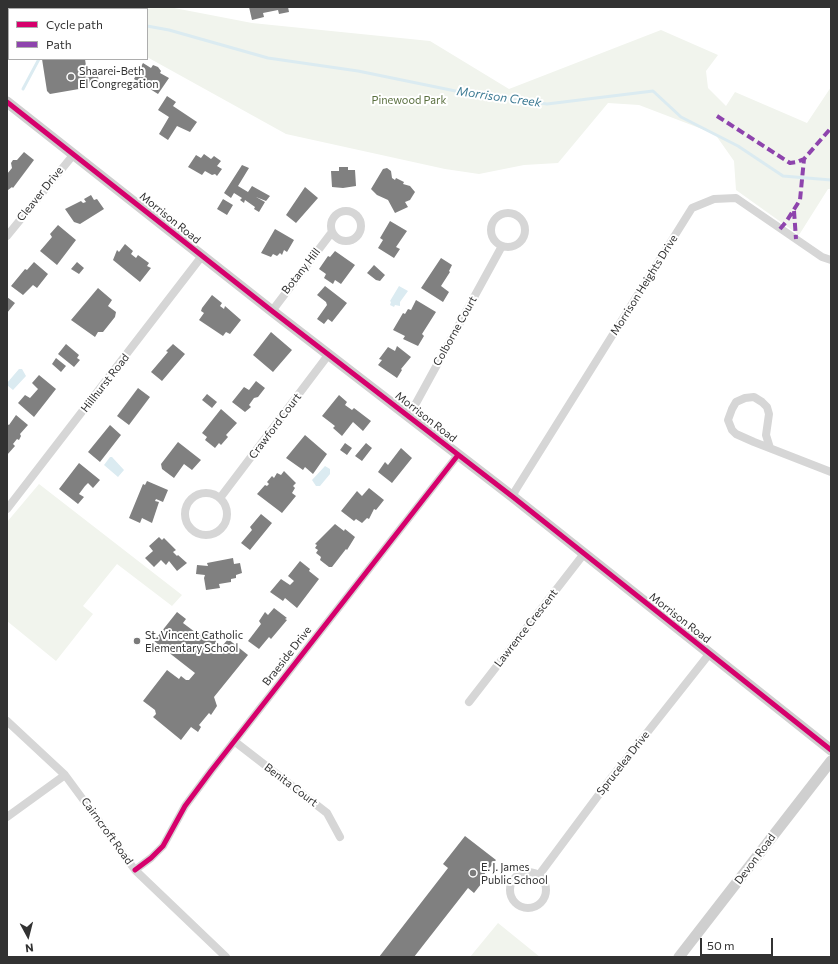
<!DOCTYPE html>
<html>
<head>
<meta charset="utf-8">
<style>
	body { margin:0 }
	#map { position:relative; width:838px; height:964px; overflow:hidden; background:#fff; font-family:Commissioner,sans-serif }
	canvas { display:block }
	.frame { position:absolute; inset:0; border:8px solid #323232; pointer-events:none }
	.legend { position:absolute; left:8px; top:8px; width:140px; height:52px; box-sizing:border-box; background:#fff; border:1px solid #adadad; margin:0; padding:5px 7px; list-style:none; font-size:12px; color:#323232 }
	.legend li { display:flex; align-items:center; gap:8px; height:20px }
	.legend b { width:20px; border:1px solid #adadad }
	.north { position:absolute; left:8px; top:916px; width:40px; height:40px; -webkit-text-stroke:3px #fff; paint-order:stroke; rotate:173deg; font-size:11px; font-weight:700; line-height:16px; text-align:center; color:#323232 }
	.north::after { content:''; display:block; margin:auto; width:14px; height:18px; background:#323232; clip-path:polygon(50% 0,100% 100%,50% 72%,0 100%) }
	.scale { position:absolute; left:700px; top:938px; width:73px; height:18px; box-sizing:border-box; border:2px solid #323232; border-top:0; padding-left:5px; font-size:12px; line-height:14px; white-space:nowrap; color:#323232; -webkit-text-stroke:3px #fff; paint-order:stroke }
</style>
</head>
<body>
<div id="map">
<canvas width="838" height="964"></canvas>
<div class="frame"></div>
<ul class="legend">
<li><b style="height:5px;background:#d6006c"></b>Cycle path</li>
<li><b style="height:5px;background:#8e44ad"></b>Path</li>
</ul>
<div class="north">N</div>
<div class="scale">50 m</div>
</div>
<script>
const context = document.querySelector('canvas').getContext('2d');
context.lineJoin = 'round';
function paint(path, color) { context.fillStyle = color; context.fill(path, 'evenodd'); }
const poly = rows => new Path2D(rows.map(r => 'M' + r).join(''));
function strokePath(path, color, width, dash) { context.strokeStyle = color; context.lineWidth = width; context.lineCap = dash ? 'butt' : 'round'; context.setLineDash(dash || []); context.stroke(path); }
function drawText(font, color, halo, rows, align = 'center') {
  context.font = font + ' Commissioner,sans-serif'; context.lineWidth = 4; context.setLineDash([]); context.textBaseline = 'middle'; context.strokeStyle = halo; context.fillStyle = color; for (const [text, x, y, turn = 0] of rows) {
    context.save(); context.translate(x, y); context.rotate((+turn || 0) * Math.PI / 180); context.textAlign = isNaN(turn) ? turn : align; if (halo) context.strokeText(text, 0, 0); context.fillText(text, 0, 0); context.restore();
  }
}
paint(poly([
	[99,7,169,7,252,23,430,41,509,89,661,30,718,55,706,71,708,88,726,106,735,92,807,123,831,87,831,189,828,189,799,235,736,190,734,161,715,134,639,105,608,103,558,163,524,165,479,174,445,169,286,134,147,57,147,9,99,9],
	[39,484,182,595,172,606,117,564,83,606,93,614,56,661,7,621,7,522],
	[498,923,540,957,470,957]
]), '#f1f4ed');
paint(poly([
	[399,286,408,291,400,302,400,306,395,305,394,307,390,305,391,302,390,301],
	[19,369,22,369,26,376,13,390,7,385,7,383],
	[110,457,112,457,124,470,118,477,104,465],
	[325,466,330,469,330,474,320,486,316,486,312,480]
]), '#dbebf1');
strokePath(poly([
	[147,26,169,30,268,58,358,71,475,95,547,104,653,91,681,117,738,146,783,176,831,180],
	[23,89,39,59]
]), '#dbebf1', 3);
paint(poly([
	[249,7,288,7,289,12,279,14,278,10,263,13,264,17,252,20],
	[42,59,85,59,87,73,97,71,99,82,78,85,79,89,50,94,47,91],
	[143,63,151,68,153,65,158,67,161,71,160,73,169,78,158,94,134,79],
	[167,96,176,102,173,106,197,122,190,132,177,126,168,140,159,134,169,117,158,110],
	[24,152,34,160,13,188,12,187,8,190,7,174,12,168,11,163,13,160,17,160],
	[204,154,211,159,214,156,221,161,217,166,222,169,217,176,215,174,212,175,205,171,202,175,188,167,196,155,201,158],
	[242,165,249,168,238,186,248,192,252,186,270,196,266,201,256,197,265,202,259,212,254,209,255,207,245,200,244,203,240,200,242,198,234,193,231,198,224,193],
	[339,167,348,167,348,170,355,170,356,186,343,188,332,187,331,171,339,171],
	[387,168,391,171,392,178,395,180,396,178,404,182,403,184,410,186,415,192,410,200,405,202,408,207,395,213,388,200,377,195,371,189,383,169],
	[305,187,318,198,296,223,286,215],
	[91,195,94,200,97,199,104,209,80,224,74,222,65,209,81,201,83,203,86,202,84,199],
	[223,199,233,205,227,215,217,209],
	[390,221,407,231,396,247,400,249,394,258,378,248,383,240,380,238],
	[58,225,76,240,57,265,40,251,52,237,50,234],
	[275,229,294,240,287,252,284,250,282,255,280,253,277,256,273,254,271,257,261,253],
	[125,244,133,251,131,254,136,258,138,255,149,263,147,266,151,268,140,282,113,260,117,250,119,252],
	[335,251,355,265,341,284,335,280,333,284,324,278,326,274,319,269,328,256,330,257],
	[441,258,452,265,449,271,450,272,441,286,449,292,443,302,421,288],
	[34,262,48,274,37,288,33,285,23,295,11,286,25,269,27,270],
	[77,262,84,268,79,274,71,269],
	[374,265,385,275,380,281,376,280,367,273],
	[325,286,347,303,332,322,328,319,324,324,317,319,327,305,326,302,317,295],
	[98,288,112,300,108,306,116,312,115,317,103,332,98,332,95,337,71,320],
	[212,295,222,303,220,306,224,309,225,306,241,320,230,334,226,332,223,336,199,320,204,313,201,311,202,308],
	[7,297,15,303,7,313],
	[416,300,436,312,422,334,424,336,418,346,403,339,405,336,393,330,403,313,405,314,408,309,411,310],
	[271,332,292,350,273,372,253,355],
	[66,344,79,355,77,358,80,360,74,367,58,354],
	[173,344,185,354,162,381,151,372,168,352,166,351],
	[397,346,411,357,401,369,402,370,397,378,378,365,382,360,379,359,388,347,395,351],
	[56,358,66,366,61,372,52,364],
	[39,375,56,389,34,417,18,403,25,395,30,398,38,389,32,383],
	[256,381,265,388,258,397,254,398,249,405,251,407,245,412,232,402,244,387,249,390],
	[138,388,150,397,129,425,117,416],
	[207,394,217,402,212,408,202,400],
	[339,395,347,402,345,405,352,410,354,408,371,421,363,431,353,422,342,436,333,428,335,426,322,416],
	[221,409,237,423,226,435,228,437,221,445,219,443,215,448,205,440,207,437,202,433],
	[16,415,28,425,20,434,21,436,19,440,17,439,13,444,15,446,7,455,7,424,9,425],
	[110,425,121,435,100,462,88,452],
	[305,435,327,454,313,474,305,467,303,470,286,458],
	[178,442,201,460,192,470,184,464,174,478,162,469,161,464],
	[345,443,352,448,347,455,340,450],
	[366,443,372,448,362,461,355,456],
	[401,448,412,458,392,483,378,472,385,462,388,465],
	[79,463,100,480,93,488,88,483,85,486,79,494,84,497,78,504,59,489],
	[284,471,296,483,293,486,295,488,292,493,296,496,282,513,257,494,265,485,267,486,269,484,267,482,272,476,274,478,277,473,281,475],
	[147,481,168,490,163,502,156,499,155,501,159,502,152,523,142,518,140,523,129,518,143,484,145,485],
	[369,488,384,500,376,510,374,509,369,519,367,518,362,523,356,519,354,521,341,511,357,491,362,496],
	[261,514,272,523,250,550,241,543,252,530,250,527],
	[335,524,344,531,345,529,355,537,347,550,346,549,332,567,329,567,320,560,321,557,316,553,318,550,315,548,317,545,315,544],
	[159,537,162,540,164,538,176,550,173,552,177,556,178,555,187,563,177,571,169,561,166,565,161,560,154,567,145,558,153,551,149,546],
	[233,558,234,564,240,563,242,573,236,575,236,578,231,579,231,582,219,584,220,588,206,590,204,578,205,575,196,574,197,565,208,566,207,563],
	[300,561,310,569,309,571,319,579,297,608,285,598,283,601,270,592,281,579,290,585,294,581,288,576],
	[274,608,287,618,285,619,287,620,271,639,269,637,259,649,248,641,261,624,259,621,265,612,268,615],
	[177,612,186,619,183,623,199,635,205,632,216,641,214,647,219,650,228,639,248,655,214,697,217,706,211,715,209,713,199,725,201,727,198,732,191,727,181,740,153,717,156,714,155,710,143,701,167,670,179,679,181,676,186,680,189,680,195,673,154,641],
	[465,836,496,860,482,877,485,879,474,893,468,888,414,957,379,957,448,868,443,864]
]), '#808080');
strokePath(poly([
	'331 226a15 15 0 1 1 30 0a15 15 0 1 1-30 0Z',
	'491 230a17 17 0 1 1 34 0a17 17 0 1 1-34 0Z',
	[7,236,74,154],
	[272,311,332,232],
	[409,416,502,246],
	[770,448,766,435,769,414,767,407,762,402,754,397,745,398,736,402,732,409,728,420,732,430,736,434,754,442,831,472],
	'185 514a21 21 0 1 1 42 0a21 21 0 1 1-42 0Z',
	[513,497,515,491,692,208,714,199,736,198,822,257,831,260],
	[220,498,329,354],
	[7,509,202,256],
	[469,702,583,555],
	[7,721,65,775,135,870,226,957],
	[234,741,327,813,340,837],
	[7,817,65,775],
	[135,870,151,858,163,846,185,806,211,771,458,455],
	'510 890a18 18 0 1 1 36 0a18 18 0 1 1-36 0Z',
	[539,875,612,777,710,653]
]), '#d6d6d6', 8);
strokePath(poly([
	[7,102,272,311,513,497,831,750],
	[679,957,831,761]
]), '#cfcfcf', 11);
strokePath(poly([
	[717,116,790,163,797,162,804,159,831,128],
	[794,211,796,239],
	[780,229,786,222,800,200,804,159]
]), '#8e44ad', 4, [8, 4]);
strokePath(poly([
	[7,102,272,311,513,497,831,750],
	[135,870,151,858,163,846,185,806,211,771,458,455]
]), '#d6006c', 5);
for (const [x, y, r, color] of [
	[71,77,4,"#7a7a7a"],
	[137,641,4,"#7a7a7a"],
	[473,873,4,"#7a7a7a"]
]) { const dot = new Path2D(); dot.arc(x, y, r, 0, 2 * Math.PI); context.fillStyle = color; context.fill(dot); strokePath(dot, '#fff', 1.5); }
drawText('11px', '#323232', '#fff', [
	["Shaarei-Beth",79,71],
	["El Congregation",79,84],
	["St. Vincent Catholic",145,635],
	["Elementary School",145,648],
	["E. J. James",481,867],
	["Public School",481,880]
], 'left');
drawText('11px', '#5a6f3f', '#fff', [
	["Pinewood Park",409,100]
]);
drawText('11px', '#323232', '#fff', [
	["Cleaver Drive",40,194,-51],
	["Morrison Road",170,218,39],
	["Botany Hill",301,271,-52],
	["Morrison Heights Drive",644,285,-58],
	["Colborne Court",455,331,-61],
	["Hillhurst Road",105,383,-52],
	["Morrison Road",426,417,38],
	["Crawford Court",275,426,-53],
	["Morrison Road",680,618,38],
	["Lawrence Crescent",526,628,-52],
	["Braeside Drive",287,656,-52],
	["Sprucelea Drive",623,763,-52],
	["Benita Court",291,785,37],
	["Cairncroft Road",107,831,54],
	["Devon Road",755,859,-53]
]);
drawText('italic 12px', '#3f7c95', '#fff', [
	["Morrison Creek",499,97,8]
]);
</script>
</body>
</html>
